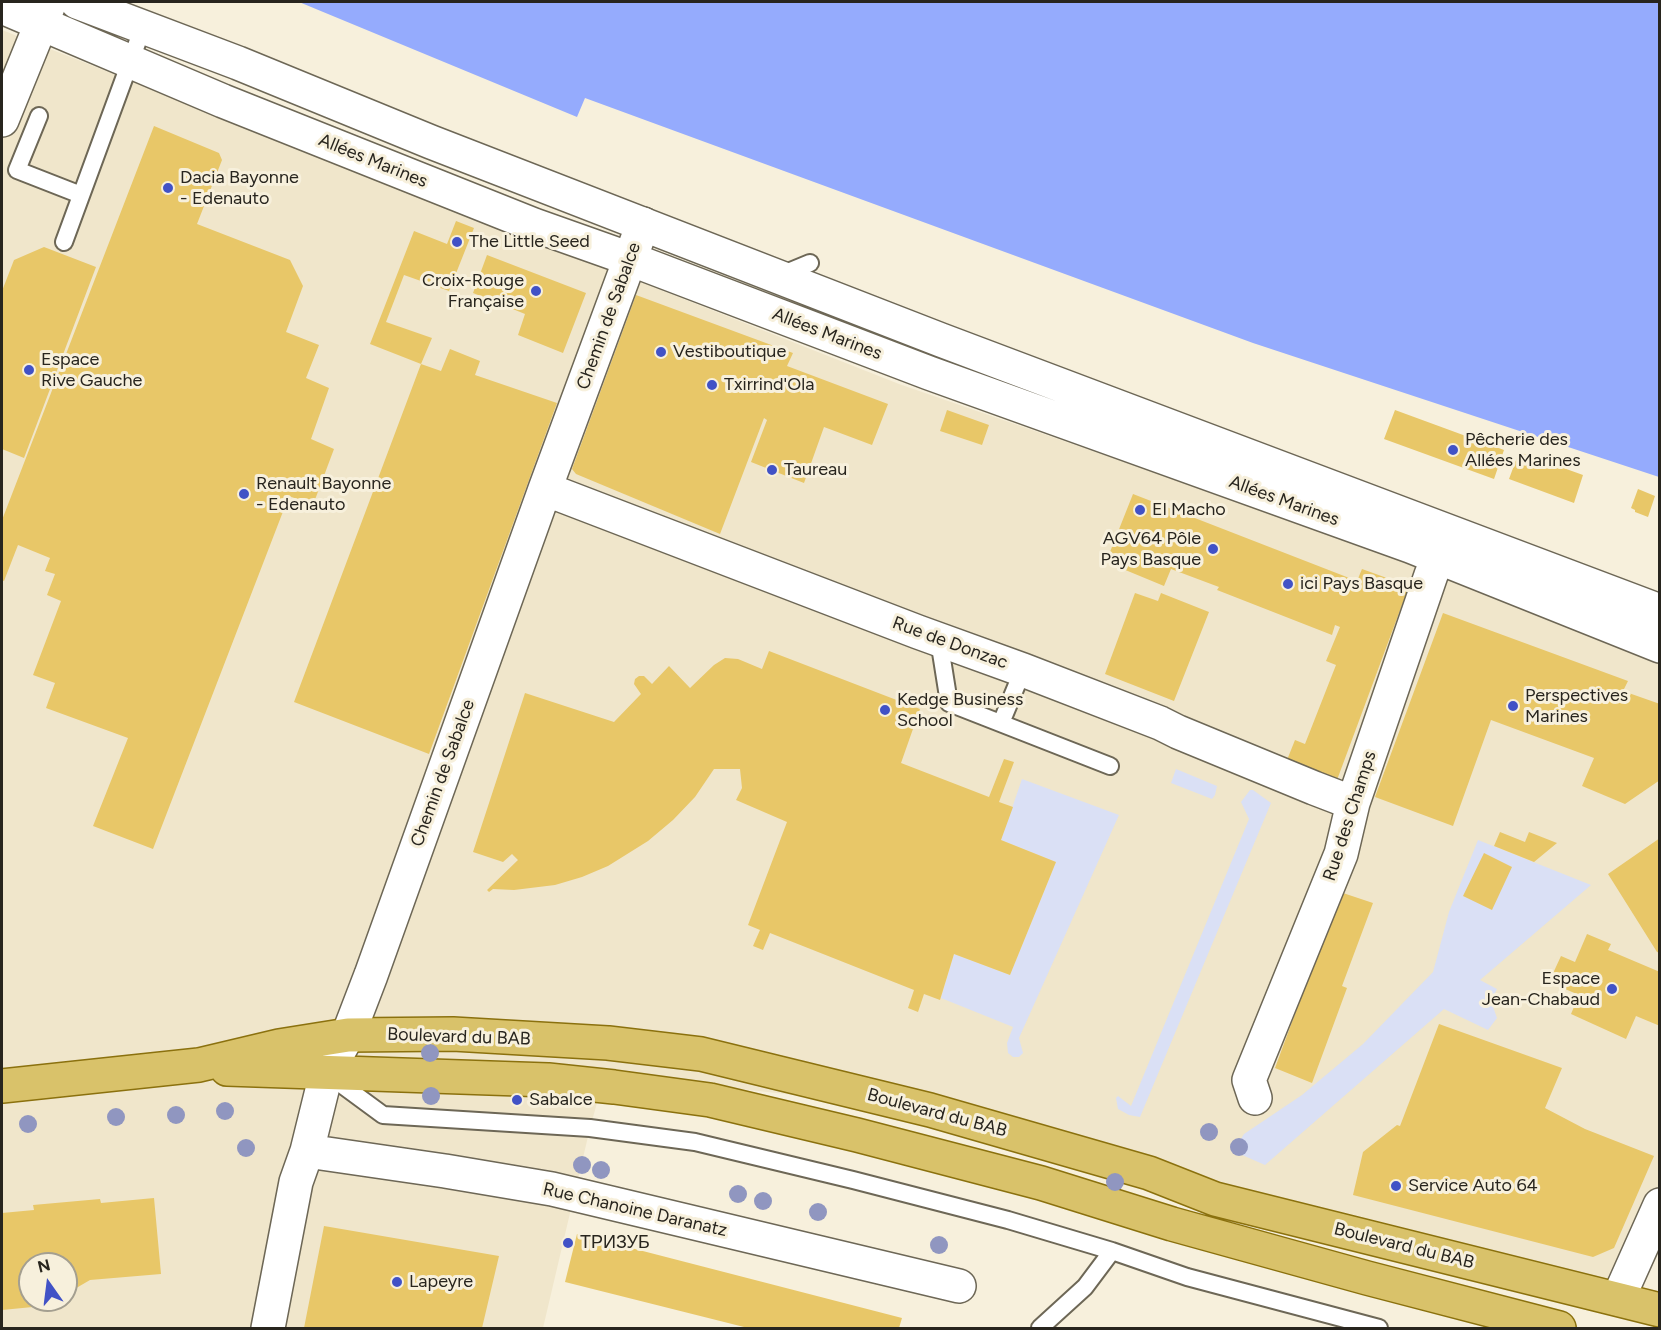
<!DOCTYPE html>
<html>
<head>
<meta charset="utf-8">
<style>
	body { margin:0 }
	#map { position:relative; width:1661px; height:1330px; overflow:hidden; background:#f7f0dc; font-family:Figtree,sans-serif }
	canvas { display:block }
	.frame { position:absolute; inset:0; border:3px solid #28251e; pointer-events:none }
	.north { position:absolute; left:18px; top:1252px; width:60px; height:60px; box-sizing:border-box; background:#f7f0dc; border:2px solid #a49f90; border-radius:50%; rotate:346deg; font-size:16px; font-weight:700; line-height:24px; text-align:center; color:#28251e }
	.north::after { content:''; display:block; margin:auto; width:21px; height:27px; background:#4152c6; clip-path:polygon(50% 0,100% 100%,50% 72%,0 100%) }
</style>
</head>
<body>
<div id="map">
<canvas width="1661" height="1330"></canvas>
<div class="frame"></div>
<div class="north">N</div>
</div>
<script>
const context = document.querySelector('canvas').getContext('2d');
context.lineJoin = 'round';
function paint(path, color) { context.fillStyle = color; context.fill(path, 'evenodd'); }
const poly = rows => new Path2D(rows.map(r => 'M' + r).join(''));
function strokePath(path, color, width, dash) { context.strokeStyle = color; context.lineWidth = width; context.lineCap = dash ? 'butt' : 'round'; context.setLineDash(dash || []); context.stroke(path); }
function drawText(font, color, halo, rows, align = 'center') {
  context.font = font + ' Figtree,sans-serif'; context.lineWidth = 6; context.setLineDash([]); context.textBaseline = 'middle'; context.strokeStyle = halo; context.fillStyle = color; for (const [text, x, y, turn = 0] of rows) {
    context.save(); context.translate(x, y); context.rotate((+turn || 0) * Math.PI / 180); context.textAlign = isNaN(turn) ? turn : align; if (halo) context.strokeText(text, 0, 0); context.fillText(text, 0, 0); context.restore();
  }
}
paint(poly([
	[2,30,899,384,1136,466,1659,651,1659,1184,1609,1306,930,1110,605,1074,590,1128,543,1328,2,1328],
	[30,1264,66,1264,66,1300,30,1300]
]), '#f0e6cb');
paint(poly([
	[1176,769,1217,786,1215,795,1212,799,1171,783],
	[1022,779,1119,815,1019,1038,1023,1053,1019,1057,1013,1057,1008,1053,1007,1043,1013,1027,941,998,954,954,1010,975,1056,862,1001,840],
	[1250,790,1253,790,1271,803,1140,1117,1129,1115,1118,1109,1116,1098,1118,1096,1131,1106,1249,819,1241,802],
	[1478,840,1591,885,1480,980,1497,989,1491,1001,1497,1018,1488,1030,1444,1009,1265,1165,1233,1151,1244,1134,1302,1095,1363,1044,1433,972,1449,912]
]), '#dae0f5');
paint(poly([
	[299,2,1659,2,1659,477,1253,343,585,98,577,117]
]), '#95abfd');
paint(poly([
	[154,126,219,153,222,160,197,224,290,260,303,286,286,332,319,345,306,378,329,388,311,439,334,449,313,505,289,496,153,849,93,826,128,738,46,708,55,683,33,675,61,601,47,595,55,574,45,571,50,558,18,545,4,581,2,580,2,520],
	[456,221,474,228,449,291,404,275,386,322,432,338,421,364,370,344,414,231,447,244],
	[44,247,96,267,24,458,2,449,2,291,14,260],
	[487,255,586,293,563,353,518,335,525,314,473,293],
	[636,295,793,353,787,366,888,404,872,445,824,427,804,483,751,462,767,420,764,418,720,534,576,474,572,469],
	[450,349,480,361,475,375,557,403,429,754,294,702,421,364,441,371],
	[947,410,989,425,982,445,940,431],
	[1395,410,1504,450,1494,479,1384,439],
	[1519,452,1583,475,1574,503,1509,479],
	[1638,489,1655,496,1648,517,1635,512,1635,510,1631,508],
	[1133,494,1357,581,1362,569,1409,586,1337,780,1287,760,1295,740,1305,744,1336,665,1326,661,1340,627,1335,625,1332,635,1217,590,1219,587,1171,569,1164,586,1106,562],
	[1135,593,1158,601,1161,593,1209,612,1174,701,1105,674],
	[1443,613,1628,681,1623,691,1660,704,1660,780,1625,804,1582,786,1594,758,1491,720,1453,826,1375,797],
	[769,651,920,709,901,763,989,797,1004,759,1014,762,999,802,1013,807,1001,840,1056,862,1010,975,954,954,940,1000,924,994,918,1012,908,1008,914,990,770,933,763,950,753,946,760,930,748,925,787,822,736,800,742,788,740,769,714,769,695,797,673,820,648,841,608,866,582,877,555,885,514,890,493,889,489,892,487,890,518,860,512,854,503,862,473,852,525,693,614,722,641,694,634,684,635,679,639,676,644,676,652,684,669,666,690,688,714,665,725,658,738,659,762,669],
	[1500,832,1525,842,1529,832,1557,843,1534,862,1494,846],
	[1660,838,1660,953,1657,952,1608,874],
	[1484,853,1512,867,1492,910,1463,896],
	[1340,892,1373,903,1342,986,1347,988,1312,1083,1275,1068],
	[1587,934,1611,944,1608,950,1660,972,1660,1026,1636,1016,1626,1039,1571,1014,1579,995,1549,982,1561,956,1575,962],
	[1439,1024,1562,1068,1545,1108,1585,1129,1654,1156,1614,1248,1593,1257,1353,1195,1363,1152,1397,1125,1400,1126],
	[154,1198,161,1274,90,1280,66,1294,66,1264,30,1264,30,1300,55,1300,43,1306,2,1310,2,1213,34,1210,33,1205,100,1199,101,1203],
	[324,1226,499,1256,482,1328,304,1328],
	[577,1234,902,1318,899,1328,748,1328,565,1282]
]), '#e8c768');
const lane = poly([
	[39,116,17,170,81,195],
	[64,242,143,27],
	[781,275,810,263],
	[939,640,949,703,1110,766],
	[1001,723,1023,670],
	[330,1076,383,1115,590,1128,695,1142,853,1180,1008,1220,1112,1251,1187,1277,1379,1328],
	[1040,1328,1085,1287,1112,1251]
]);
const street = poly([
	[2,120,50,2],
	[545,489,918,632,1023,670,1160,723,1178,732,1314,788,1353,803],
	[1255,1098,1249,1080,1341,854,1353,803,1431,575,1448,532],
	[307,1151,445,1171,552,1189,959,1286],
	[1618,1299,1660,1205],
	[268,1328,296,1182,307,1151,326,1074,348,1035,371,975,545,489,643,224]
]);
const secondary = poly([
	[77,2,238,63,431,142,941,340,1660,611],
	[2,7,223,101,534,225,630,259,929,373,1410,546,1660,646]
]);
const primary = poly([
	[227,1069,548,1080,614,1087,710,1100,857,1135,1041,1183,1172,1224,1367,1278,1559,1328],
	[2,1086,199,1065,279,1046,348,1035,453,1034,608,1043,701,1054,930,1110,1149,1173,1215,1199,1660,1310]
]);
strokePath(lane, '#6d6756', 20);
strokePath(street, '#6d6756', 36);
strokePath(secondary, '#6d6756', 36);
strokePath(primary, '#8b710e', 36);
strokePath(lane, '#fff', 16);
strokePath(street, '#fff', 33);
strokePath(secondary, '#fff', 33);
strokePath(primary, '#d9c26a', 33);
context.fillStyle = '#9096c0';
for (const [x, y] of [
	[430,1053],
	[431,1096],
	[225,1111],
	[176,1115],
	[116,1117],
	[28,1124],
	[1209,1132],
	[1239,1147],
	[246,1148],
	[582,1165],
	[601,1170],
	[1115,1182],
	[738,1194],
	[763,1201],
	[818,1212],
	[939,1245]
]) { context.beginPath(); context.arc(x, y, 9, 0, 2 * Math.PI); context.fill(); }
for (const [x, y, r, color] of [
	[168,188,6,"#4152c6"],
	[457,242,6,"#4152c6"],
	[536,291,6,"#4152c6"],
	[661,352,6,"#4152c6"],
	[29,370,6,"#4152c6"],
	[712,385,6,"#4152c6"],
	[1453,450,6,"#4152c6"],
	[772,470,6,"#4152c6"],
	[244,494,6,"#4152c6"],
	[1140,510,6,"#4152c6"],
	[1213,549,6,"#4152c6"],
	[1288,584,6,"#4152c6"],
	[1513,706,6,"#4152c6"],
	[885,710,6,"#4152c6"],
	[1612,989,6,"#4152c6"],
	[517,1100,6,"#4152c6"],
	[1396,1186,6,"#4152c6"],
	[568,1243,6,"#4152c6"],
	[397,1282,6,"#4152c6"]
]) { const dot = new Path2D(); dot.arc(x, y, r, 0, 2 * Math.PI); context.fillStyle = color; context.fill(dot); strokePath(dot, '#f7f0dc', 2); }
drawText('18px', '#28251e', '#f7f0dc', [
	["Allées Marines",373,161,22],
	["Chemin de Sabalce",609,316,-70],
	["Allées Marines",827,334,21],
	["Allées Marines",1284,501,20],
	["Rue de Donzac",950,643,20],
	["Chemin de Sabalce",443,773,-70],
	["Rue des Champs",1350,816,-72],
	["Boulevard du BAB",459,1037,2],
	["Boulevard du BAB",937,1113,15],
	["Rue Chanoine Daranatz",635,1210,13],
	["Boulevard du BAB",1404,1246,14]
]);
drawText('18px', '#28251e', '#f7f0dc', [
	["Dacia Bayonne",180,178],
	["- Edenauto",180,199],
	["The Little Seed",469,242],
	["Croix-Rouge",524,281,"right"],
	["Française",524,302,"right"],
	["Vestiboutique",673,352],
	["Espace",41,360],
	["Rive Gauche",41,381],
	["Txirrind'Ola",724,385],
	["Pêcherie des",1465,440],
	["Allées Marines",1465,461],
	["Taureau",784,470],
	["Renault Bayonne",256,484],
	["- Edenauto",256,505],
	["El Macho",1152,510],
	["AGV64 Pôle",1201,539,"right"],
	["Pays Basque",1201,560,"right"],
	["ici Pays Basque",1300,584],
	["Perspectives",1525,696],
	["Marines",1525,717],
	["Kedge Business",897,700],
	["School",897,721],
	["Espace",1600,979,"right"],
	["Jean-Chabaud",1600,1000,"right"],
	["Sabalce",529,1100],
	["Service Auto 64",1408,1186],
	["ТРИЗУБ",580,1243],
	["Lapeyre",409,1282]
], 'left');
</script>
</body>
</html>
